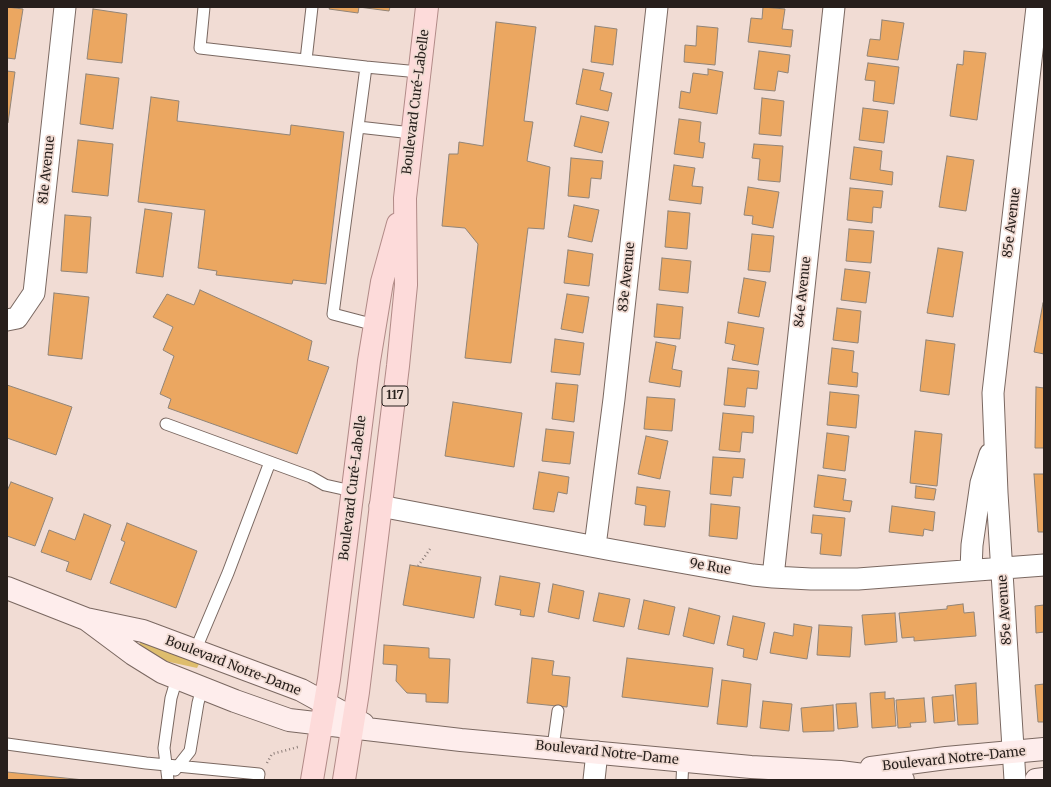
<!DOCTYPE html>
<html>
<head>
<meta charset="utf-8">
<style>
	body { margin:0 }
	#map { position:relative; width:1051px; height:787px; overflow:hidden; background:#f1dcd4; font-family:Merriweather,serif }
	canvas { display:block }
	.frame { position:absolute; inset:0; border:8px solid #271f1c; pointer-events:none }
</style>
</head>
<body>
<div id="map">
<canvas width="1051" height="787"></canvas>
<div class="frame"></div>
</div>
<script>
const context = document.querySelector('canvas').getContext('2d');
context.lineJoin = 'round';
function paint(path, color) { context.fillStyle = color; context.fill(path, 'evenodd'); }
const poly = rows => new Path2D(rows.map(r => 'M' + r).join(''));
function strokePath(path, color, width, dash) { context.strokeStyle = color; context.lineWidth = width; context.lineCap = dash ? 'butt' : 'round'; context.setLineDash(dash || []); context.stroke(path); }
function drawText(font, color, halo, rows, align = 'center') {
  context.font = font + ' Merriweather,serif'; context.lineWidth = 3.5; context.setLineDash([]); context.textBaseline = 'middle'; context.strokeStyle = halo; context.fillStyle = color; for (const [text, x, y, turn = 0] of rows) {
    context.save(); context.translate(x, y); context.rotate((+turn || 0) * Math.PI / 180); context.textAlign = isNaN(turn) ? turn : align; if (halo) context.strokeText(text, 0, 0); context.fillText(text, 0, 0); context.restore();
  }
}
paint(poly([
	[141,641,199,664,197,668,165,661,139,645]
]), '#debd6d');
const building = poly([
	[7,7,23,9,15,59,7,58,7,7],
	[330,7,390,7,389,11,359,7,358,13,329,9,330,7],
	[763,7,785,9,782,29,793,30,791,47,748,42,751,18,762,19,763,7],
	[93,9,127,14,122,63,87,59,93,9],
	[882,20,904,23,898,60,867,56,870,39,880,40,882,20],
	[496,22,536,27,524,121,533,122,527,161,550,167,544,229,528,228,511,363,465,358,478,244,465,228,442,226,449,154,458,154,459,142,483,146,496,22],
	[595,26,617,29,613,65,591,62,595,26],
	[697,26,718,28,715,65,684,62,685,45,696,46,697,26],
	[759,51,790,55,788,73,778,71,775,91,754,89,759,51],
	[964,51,986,53,977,120,950,116,957,64,963,65,964,51],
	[868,63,899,67,894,104,873,101,875,81,865,80,868,63],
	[583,69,604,73,600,90,612,93,608,111,576,104,583,69],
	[708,69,723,72,717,114,679,108,681,91,690,93,693,73,708,75,708,69],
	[7,71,15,72,8,123,7,123,7,71],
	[86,74,119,78,113,129,80,124,86,74],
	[151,97,179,101,177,121,290,135,291,125,344,132,326,284,293,280,292,284,216,275,217,271,198,268,205,210,138,202,151,97],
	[762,98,784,101,781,136,759,134,762,98],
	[863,108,888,111,884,143,859,140,863,108],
	[581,116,609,122,602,153,574,146,581,116],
	[679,119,701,122,699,142,705,143,703,158,674,154,679,119],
	[78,140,113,144,108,196,72,192,78,140],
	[754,144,783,146,780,182,758,180,760,159,752,158,754,144],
	[854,147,882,151,880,170,893,172,892,185,850,179,854,147],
	[947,156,974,160,966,211,939,207,947,156],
	[571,158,603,161,601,179,591,178,589,198,568,196,571,158],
	[674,165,695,168,692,186,703,187,701,204,669,200,674,165],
	[748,187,779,192,773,228,752,224,753,216,744,215,748,187],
	[850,188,883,191,881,208,873,207,872,223,847,220,850,188],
	[574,205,599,210,592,242,568,237,574,205],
	[145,209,172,213,163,277,136,273,145,209],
	[668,211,690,213,687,249,665,247,668,211],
	[65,215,91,217,87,273,61,271,65,215],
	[849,229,874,231,871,263,846,261,849,229],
	[752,234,774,236,770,272,748,270,752,234],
	[938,248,963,252,953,317,927,313,938,248],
	[568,250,593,254,589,286,564,283,568,250],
	[662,258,691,261,688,293,659,290,662,258],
	[845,269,870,272,866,303,841,300,845,269],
	[744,278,766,282,759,317,738,313,744,278],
	[200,290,312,341,308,360,329,367,297,454,168,408,171,399,160,394,174,356,163,350,173,327,153,317,167,294,194,305,200,290],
	[54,293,89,297,82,359,48,355,54,293],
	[567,294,589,297,583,333,561,329,567,294],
	[1043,303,1044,303,1044,354,1034,352,1043,303],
	[657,304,683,307,680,339,654,337,657,304],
	[837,308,861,311,858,343,833,340,837,308],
	[728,322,764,328,758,365,732,360,735,345,725,343,728,322],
	[555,339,584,343,580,375,551,372,555,339],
	[926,340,955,344,949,395,920,391,926,340],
	[656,342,676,346,672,369,682,371,680,387,649,382,656,342],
	[832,348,854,351,852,372,858,373,857,387,828,384,832,348],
	[728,368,759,371,757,389,747,388,745,407,724,405,728,368],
	[556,383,578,385,574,422,552,419,556,383],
	[7,385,72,407,56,455,7,438,7,385],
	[1036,387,1044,388,1044,448,1035,448,1036,387],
	[830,392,859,395,856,428,827,425,830,392],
	[647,397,675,399,672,431,644,429,647,397],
	[453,402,522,413,514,467,445,456,453,402],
	[723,413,754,416,753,433,742,432,740,452,719,450,723,413],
	[546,429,574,432,570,464,542,461,546,429],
	[915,431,942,434,937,486,910,483,915,431],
	[827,433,849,436,845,471,823,468,827,433],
	[646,436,668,441,660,479,638,474,646,436],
	[713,457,745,459,743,478,733,477,731,496,710,494,713,457],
	[539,472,569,477,567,494,558,492,554,512,533,509,539,472],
	[1034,474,1044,474,1044,532,1038,532,1034,474],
	[818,475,846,479,843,500,852,501,850,512,814,507,818,475],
	[11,482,53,498,35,546,7,536,7,491,11,482],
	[916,486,936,489,934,500,915,498,916,486],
	[637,487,670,491,665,527,644,525,646,506,635,504,637,487],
	[711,504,740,507,737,539,709,536,711,504],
	[892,506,935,512,933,531,924,529,923,536,889,532,892,506],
	[84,514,111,525,91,580,66,571,69,562,41,552,49,530,75,540,84,514],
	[813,515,845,518,841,556,820,554,822,534,811,533,813,515],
	[127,523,197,551,176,608,110,583,125,542,121,540,127,523],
	[410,565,481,577,474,618,403,605,410,565],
	[500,576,540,583,534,617,520,615,521,610,495,605,500,576],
	[553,584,584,591,579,619,548,612,553,584],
	[599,593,630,599,624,627,593,621,599,593],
	[644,600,675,607,669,635,638,629,644,600],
	[963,604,964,613,974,612,976,636,914,641,914,637,902,638,899,613,947,609,947,606,963,604],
	[1044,605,1044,632,1036,633,1035,606,1044,605],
	[689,608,720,616,714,644,683,636,689,608],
	[895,613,897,642,865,645,862,615,895,613],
	[733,616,765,623,757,660,743,657,744,649,727,645,733,616],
	[794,624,812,627,807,659,770,653,774,632,793,636,794,624],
	[819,625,852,627,850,657,817,655,819,625],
	[384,645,429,648,429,658,450,659,448,703,426,702,426,694,407,693,396,681,397,665,383,664,384,645],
	[532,658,554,661,552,675,570,677,567,707,527,703,532,658],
	[627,658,713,668,708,707,622,697,627,658],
	[722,680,751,684,747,727,717,724,722,680],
	[976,683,978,724,958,725,955,685,976,683],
	[1044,684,1044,722,1038,722,1035,685,1044,684],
	[885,692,885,699,894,698,896,726,872,728,870,693,885,692],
	[953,695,955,721,934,723,932,697,953,695],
	[924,698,926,722,910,723,911,727,898,728,896,700,924,698],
	[763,701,792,704,789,731,760,728,763,701],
	[856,703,858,727,838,729,836,704,856,703],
	[833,705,834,731,803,732,801,708,833,705],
	[7,772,84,780,7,780,7,772]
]);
paint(building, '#eba761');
strokePath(building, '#918477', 1);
const lane = poly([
	[204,7,200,48,366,67],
	[306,60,312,7],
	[358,127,412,133],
	[375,325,333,314,366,67,419,72],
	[166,424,311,477,325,485,352,491],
	[195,651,228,573,270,462],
	[7,744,146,763,259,774,258,780],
	[553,747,558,711],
	[175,770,190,751,198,703,202,688],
	[168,780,164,748,171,698,177,678],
	[682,780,683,761]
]);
const street = poly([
	[7,320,17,318,34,293,65,7],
	[380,506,612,550,753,575,773,577,811,579,858,579,1044,565],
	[595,546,614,399,657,7],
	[971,570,972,545,981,483,990,454],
	[773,577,834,7],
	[594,780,597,752],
	[1015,780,997,493,993,393,1037,7]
]);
const secondary = poly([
	[7,588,86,619,143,631,277,681,301,690,363,724],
	[86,619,133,654,162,672,235,701,289,720,461,740,751,767,840,772,903,780],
	[871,768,946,758,1044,749],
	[1036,780,1044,779]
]);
const primary = poly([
	[312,780,329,679,369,361,382,282,398,224],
	[344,780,358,692,398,366,406,285,405,198,427,7]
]);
strokePath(lane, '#7a6861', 13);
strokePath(street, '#7a6861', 23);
strokePath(secondary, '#7a6861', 24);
strokePath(primary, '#b18a87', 24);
strokePath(poly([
	[418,566,430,549],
	[267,763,272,754,298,747]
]), '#8c7d78', 2.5, [1, 3]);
strokePath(lane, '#fff', 11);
strokePath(street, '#fff', 21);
strokePath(secondary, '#feedec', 22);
strokePath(primary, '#fddbda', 22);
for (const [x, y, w] of [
	[395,396,26]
]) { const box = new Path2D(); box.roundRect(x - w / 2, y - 10, w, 20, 3); context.fillStyle = '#f1dcd4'; context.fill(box); strokePath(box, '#271f1c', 1); }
drawText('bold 12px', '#271f1c', null, [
	["117",395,396]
]);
drawText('13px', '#271f1c', '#f1dcd4', [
	["Boulevard Curé-Labelle",416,102,-83],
	["81e Avenue",47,170,-84],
	["85e Avenue",1012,223,-83],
	["83e Avenue",627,277,-84],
	["84e Avenue",803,292,-84],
	["Boulevard Curé-Labelle",353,488,-83],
	["9e Rue",710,567,10],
	["85e Avenue",1005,610,-94],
	["Boulevard Notre-Dame",233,666,21],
	["Boulevard Notre-Dame",607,753,6],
	["Boulevard Notre-Dame",954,759,-6]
]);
</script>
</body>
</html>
